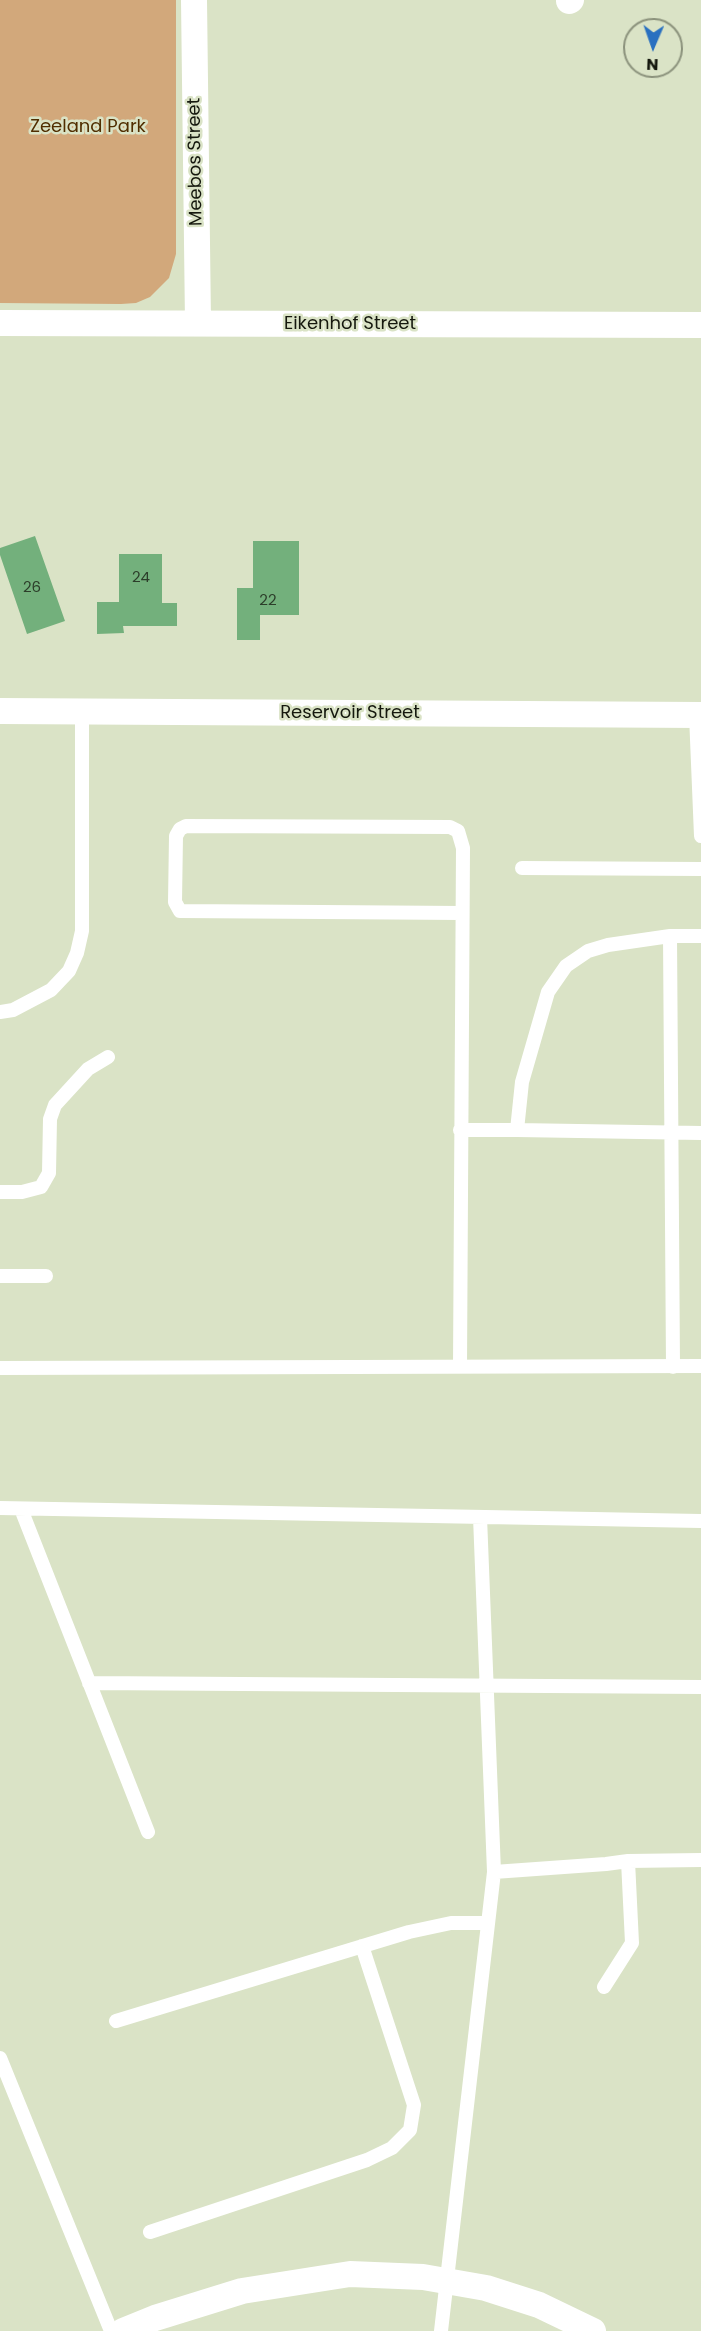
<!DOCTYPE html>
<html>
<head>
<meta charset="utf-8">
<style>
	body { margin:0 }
	#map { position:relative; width:701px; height:2331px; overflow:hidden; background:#dae3c6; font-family:Poppins,sans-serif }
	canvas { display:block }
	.north { position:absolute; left:623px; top:18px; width:60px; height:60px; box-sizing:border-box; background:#dae3c6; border:2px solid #8b927c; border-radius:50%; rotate:182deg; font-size:16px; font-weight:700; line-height:24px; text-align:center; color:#15180e }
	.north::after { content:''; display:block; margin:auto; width:21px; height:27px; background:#2970c0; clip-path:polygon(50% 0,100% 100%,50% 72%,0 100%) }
</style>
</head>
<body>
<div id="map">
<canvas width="701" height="2331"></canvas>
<div class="north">N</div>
</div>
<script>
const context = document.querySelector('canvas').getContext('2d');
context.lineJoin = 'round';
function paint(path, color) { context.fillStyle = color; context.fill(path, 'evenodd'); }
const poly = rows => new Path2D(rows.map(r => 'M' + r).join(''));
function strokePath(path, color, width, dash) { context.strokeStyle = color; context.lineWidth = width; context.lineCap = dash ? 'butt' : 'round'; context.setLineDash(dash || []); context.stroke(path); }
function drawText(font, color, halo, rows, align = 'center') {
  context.font = font + ' Poppins,sans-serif'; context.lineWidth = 5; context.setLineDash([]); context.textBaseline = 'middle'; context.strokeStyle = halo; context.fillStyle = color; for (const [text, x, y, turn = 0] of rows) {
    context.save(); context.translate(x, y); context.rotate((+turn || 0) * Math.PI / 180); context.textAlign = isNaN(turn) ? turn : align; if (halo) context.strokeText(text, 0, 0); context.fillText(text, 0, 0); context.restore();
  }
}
paint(poly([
	[0,0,176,0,176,254,169,278,150,297,136,303,121,304,0,303]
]), '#d2a87b');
paint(poly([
	[35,536,65,621,27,634,0,555,0,548],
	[253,541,299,541,299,615,260,615,260,640,237,640,237,588,253,588],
	[119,554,162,554,162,603,177,603,177,626,123,626,124,633,97,634,97,602,119,602]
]), '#73b07c');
strokePath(poly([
	[696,715,701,836],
	[522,868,701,869],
	[670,936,673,1367],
	[701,936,670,936,608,945,588,951,566,966,548,992,522,1082,517,1130,701,1133],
	[0,1012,13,1010,51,990,69,971,77,953,82,931,82,711],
	[460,1130,517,1130],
	[0,1192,22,1192,41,1187,49,1173,50,1119,55,1105,88,1069,108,1057],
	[0,1276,46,1276],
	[460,1366,463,848,458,831,450,827,186,826,180,829,176,836,175,902,180,911,462,913],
	[0,1368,701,1366],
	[0,1508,701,1521],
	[21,1509,148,1832],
	[89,1683,701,1687],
	[494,1872,606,1864,628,1861,701,1860],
	[604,1987,632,1943,628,1861],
	[116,2021,409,1932,451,1923,487,1923],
	[0,2058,111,2331],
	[150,2232,367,2160,392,2148,410,2130,414,2105,362,1946],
	[441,2331,494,1872,480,1517]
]), '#fff', 14);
strokePath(poly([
	[194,0,198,323],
	[569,1,571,0],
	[0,323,701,325],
	[0,711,701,715],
	[123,2331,155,2318,242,2291,350,2274,423,2277,486,2288,539,2305,593,2331]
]), '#fff', 26);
drawText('15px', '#2c3e2a', null, [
	["24",141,578],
	["26",32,588],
	["22",268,601]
]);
drawText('18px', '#502e00', '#dae3c6', [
	["Zeeland Park",88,127]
]);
drawText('18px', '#15180e', '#dae3c6', [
	["Meebos Street",196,162,-91],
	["Eikenhof Street",350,324],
	["Reservoir Street",350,713]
]);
</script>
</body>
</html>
